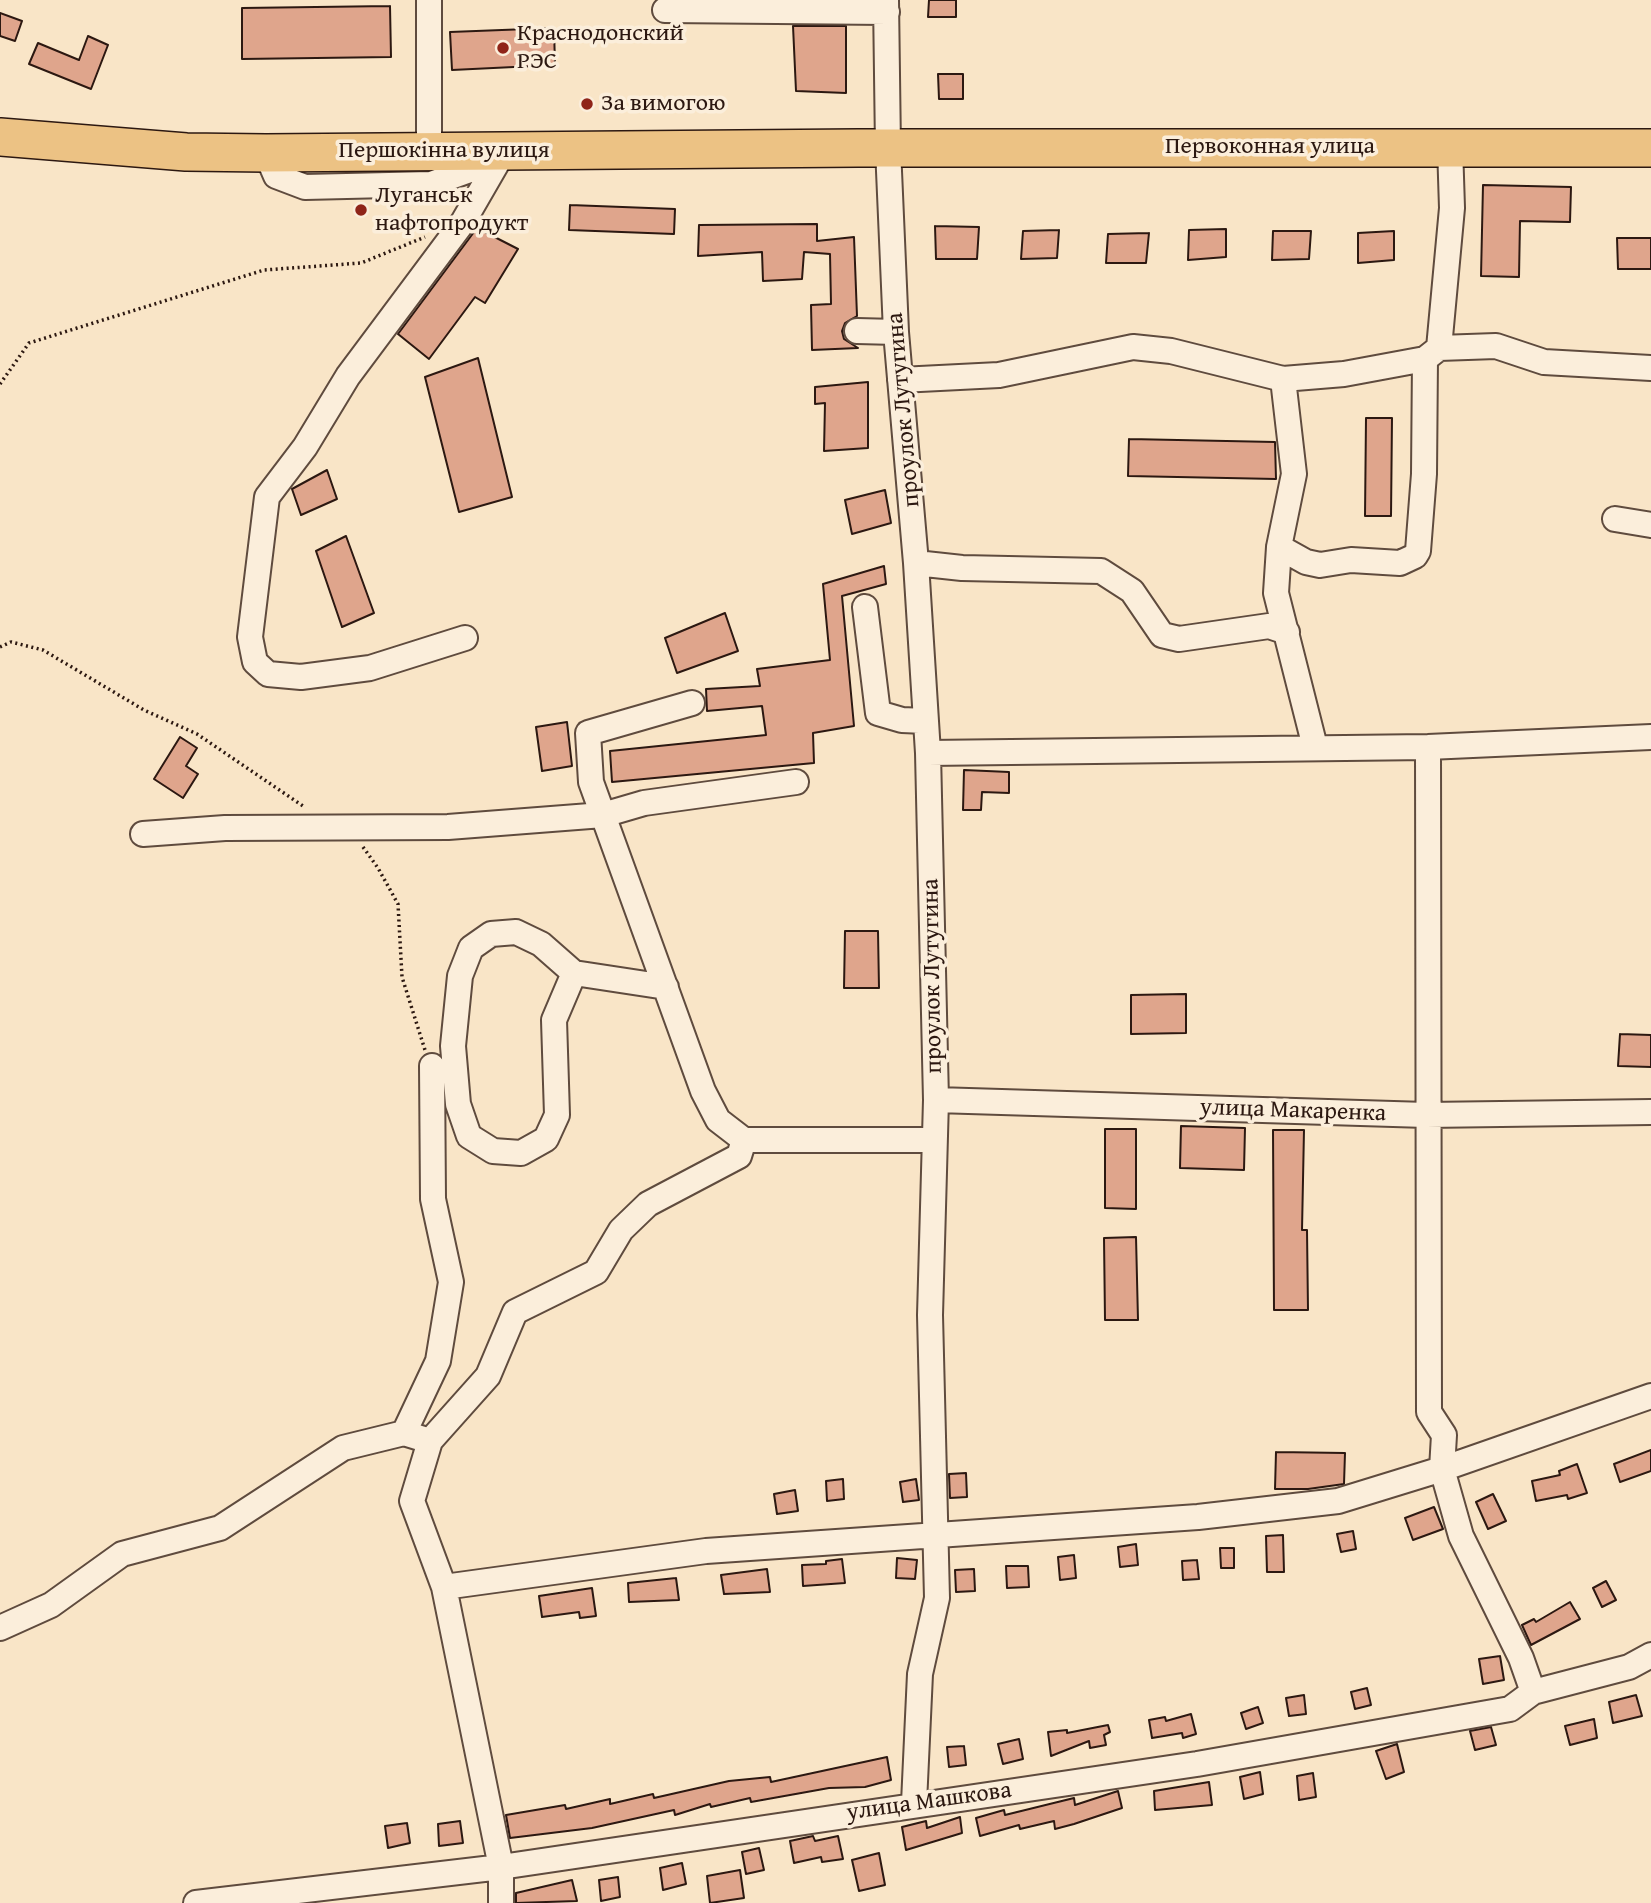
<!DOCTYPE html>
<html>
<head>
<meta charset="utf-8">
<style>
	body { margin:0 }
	canvas { display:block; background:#f9e5c7 }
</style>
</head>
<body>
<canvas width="1651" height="1903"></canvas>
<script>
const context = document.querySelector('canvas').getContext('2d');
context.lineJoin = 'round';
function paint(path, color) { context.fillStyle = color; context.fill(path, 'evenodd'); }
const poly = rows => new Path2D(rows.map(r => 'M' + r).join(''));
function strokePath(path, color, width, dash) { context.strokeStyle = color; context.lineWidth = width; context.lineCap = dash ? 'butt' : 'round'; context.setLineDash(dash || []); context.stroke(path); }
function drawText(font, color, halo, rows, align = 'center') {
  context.font = font + ' "Gentium Book Plus",serif'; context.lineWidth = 7; context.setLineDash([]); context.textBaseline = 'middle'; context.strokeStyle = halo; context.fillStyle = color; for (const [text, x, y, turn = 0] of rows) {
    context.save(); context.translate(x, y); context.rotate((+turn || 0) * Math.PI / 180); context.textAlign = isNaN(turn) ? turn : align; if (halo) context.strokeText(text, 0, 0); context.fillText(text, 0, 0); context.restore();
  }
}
const building = poly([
	[929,0,956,0,956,17,928,17,929,0],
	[390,6,391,57,242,59,242,8,390,6],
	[0,13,22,21,15,41,0,36,0,13],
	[793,26,846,26,846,93,796,91,793,26],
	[554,28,555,65,452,70,450,32,554,28],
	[88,36,108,45,91,89,29,64,38,43,79,60,88,36],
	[938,74,963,74,963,99,939,99,938,74],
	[1483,185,1571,187,1570,222,1520,221,1519,277,1481,276,1483,185],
	[570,205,675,209,674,234,569,230,570,205],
	[817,224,817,241,854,237,857,316,845,323,842,331,844,339,858,348,812,350,811,305,831,304,830,254,804,252,802,279,763,281,762,252,698,256,699,225,817,224],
	[935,226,979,227,977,259,936,259,935,226],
	[477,228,518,249,485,303,475,297,429,359,398,334,477,228],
	[1226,229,1226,257,1188,260,1189,230,1226,229],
	[1059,230,1057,258,1021,259,1023,231,1059,230],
	[1273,231,1311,231,1309,259,1272,260,1273,231],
	[1394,231,1394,260,1358,263,1358,233,1394,231],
	[1149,233,1146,263,1106,263,1108,234,1149,233],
	[1617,238,1651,238,1651,269,1618,269,1617,238],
	[478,358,512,497,459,512,425,377,478,358],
	[868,382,868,448,824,451,825,403,815,404,815,387,868,382],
	[1366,418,1392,418,1391,516,1365,516,1366,418],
	[1129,439,1275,442,1276,479,1128,476,1129,439],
	[327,470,337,499,301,515,292,489,327,470],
	[885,490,891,523,852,534,845,500,885,490],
	[346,536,374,613,342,627,316,551,346,536],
	[884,566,886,584,842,596,854,726,813,733,814,763,612,782,610,751,766,735,762,706,707,711,706,689,760,686,757,669,830,660,823,584,884,566],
	[725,613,738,651,677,673,665,638,725,613],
	[567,722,572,766,542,771,536,727,567,722],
	[180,737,197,748,186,766,198,774,183,798,154,779,180,737],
	[964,770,1009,772,1009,793,982,792,981,810,963,810,964,770],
	[845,931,878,931,879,988,844,988,845,931],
	[1186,994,1186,1033,1131,1034,1131,995,1186,994],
	[1620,1034,1651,1035,1651,1067,1618,1066,1620,1034],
	[1181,1126,1245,1128,1244,1170,1180,1168,1181,1126],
	[1105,1129,1136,1129,1136,1209,1105,1208,1105,1129],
	[1273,1130,1304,1130,1302,1230,1307,1230,1308,1310,1274,1310,1273,1130],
	[1136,1237,1138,1320,1105,1320,1104,1238,1136,1237],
	[1651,1450,1651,1471,1620,1482,1614,1464,1651,1450],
	[1276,1452,1345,1453,1344,1484,1308,1489,1275,1489,1276,1452],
	[1577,1464,1587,1493,1568,1499,1567,1495,1536,1501,1532,1481,1560,1475,1559,1471,1577,1464],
	[966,1473,967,1497,950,1498,949,1474,966,1473],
	[843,1479,844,1499,827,1501,826,1481,843,1479],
	[916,1479,919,1500,903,1502,900,1482,916,1479],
	[795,1490,798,1511,777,1514,774,1494,795,1490],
	[1493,1494,1506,1521,1488,1529,1476,1502,1493,1494],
	[1434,1507,1443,1529,1413,1540,1405,1518,1434,1507],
	[1353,1531,1356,1549,1341,1552,1337,1534,1353,1531],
	[1283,1535,1284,1572,1267,1572,1266,1536,1283,1535],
	[1136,1544,1138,1565,1120,1567,1118,1547,1136,1544],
	[1220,1548,1234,1548,1234,1568,1221,1568,1220,1548],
	[1074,1555,1076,1578,1060,1580,1058,1557,1074,1555],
	[897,1558,917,1560,915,1579,896,1578,897,1558],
	[842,1559,845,1583,803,1586,802,1565,826,1564,826,1561,842,1559],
	[1197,1560,1199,1579,1183,1580,1182,1561,1197,1560],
	[1006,1566,1028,1566,1029,1587,1007,1588,1006,1566],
	[767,1569,770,1592,724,1594,721,1575,767,1569],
	[974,1569,975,1591,956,1592,955,1570,974,1569],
	[676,1578,679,1600,629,1602,628,1583,676,1578],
	[1606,1581,1616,1600,1602,1607,1593,1588,1606,1581],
	[592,1588,596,1616,580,1618,579,1612,542,1617,539,1596,592,1588],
	[1570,1602,1580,1619,1531,1645,1522,1625,1534,1619,1536,1622,1570,1602],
	[1500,1656,1504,1680,1483,1684,1479,1659,1500,1656],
	[1367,1688,1371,1705,1355,1709,1351,1692,1367,1688],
	[1304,1695,1306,1714,1289,1716,1286,1698,1304,1695],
	[1636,1695,1642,1716,1613,1723,1609,1702,1636,1695],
	[1258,1707,1263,1723,1246,1729,1241,1713,1258,1707],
	[1191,1714,1196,1734,1183,1738,1182,1733,1152,1738,1149,1720,1165,1717,1166,1721,1191,1714],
	[1594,1719,1597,1738,1570,1745,1565,1726,1594,1719],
	[1108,1725,1110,1732,1104,1735,1106,1745,1090,1748,1089,1741,1051,1756,1048,1732,1067,1730,1067,1733,1108,1725],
	[1491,1727,1496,1745,1475,1750,1470,1731,1491,1727],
	[1019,1739,1023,1759,1003,1764,998,1744,1019,1739],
	[1397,1744,1404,1772,1386,1779,1376,1751,1397,1744],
	[964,1746,966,1765,949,1767,947,1747,964,1746],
	[887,1757,891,1780,865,1787,829,1788,751,1802,750,1798,711,1807,710,1804,675,1815,674,1810,592,1828,510,1838,506,1815,565,1805,566,1809,610,1799,610,1804,653,1794,654,1798,729,1781,770,1777,771,1782,887,1757],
	[1260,1772,1263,1794,1244,1799,1240,1777,1260,1772],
	[1313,1773,1316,1797,1299,1800,1297,1776,1313,1773],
	[1209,1782,1212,1805,1155,1810,1154,1791,1209,1782],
	[1118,1791,1122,1808,1074,1824,1055,1829,1054,1821,1020,1829,1019,1825,980,1836,976,1818,1004,1810,1005,1815,1074,1798,1075,1805,1118,1791],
	[960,1817,962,1833,906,1850,902,1827,926,1821,927,1828,960,1817],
	[460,1821,463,1843,439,1846,438,1824,460,1821],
	[407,1823,410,1843,388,1848,385,1826,407,1823],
	[813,1836,815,1841,838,1836,843,1859,822,1862,821,1857,794,1863,790,1841,813,1836],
	[759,1848,764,1870,746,1874,742,1852,759,1848],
	[879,1853,885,1885,859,1891,852,1860,879,1853],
	[682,1863,686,1884,663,1890,660,1868,682,1863],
	[740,1870,744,1898,710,1903,707,1876,740,1870],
	[618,1877,620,1897,601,1901,599,1880,618,1877],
	[572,1880,577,1901,516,1903,516,1893,572,1880]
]);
paint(building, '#dfa58c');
strokePath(building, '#2c1811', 2);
const minor = poly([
	[886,0,888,148,896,332,916,563,928,753,936,1100,930,1315,937,1598,920,1674,914,1803],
	[665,10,887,12],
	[429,150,429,0],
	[266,153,276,176,305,187,431,184,467,171,498,155],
	[857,331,896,332],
	[1439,348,1452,208,1450,146],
	[1283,379,1294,474,1279,547,1276,593,1315,747],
	[900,380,999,375,1133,347,1171,351,1283,379,1344,374,1425,359,1439,348,1496,346,1544,362,1651,368],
	[1615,519,1651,525],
	[1279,547,1306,562,1320,565,1351,560,1400,563,1415,556,1418,551,1424,474,1425,359],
	[916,563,962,568,1101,571,1132,591,1162,635,1179,639,1269,626,1287,632],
	[865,607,878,713,902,720,925,721],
	[465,638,370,668,301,677,268,674,255,662,250,637,267,497,305,447,348,376,463,222,504,151],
	[692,703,588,733,591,782,703,1091,718,1120,744,1140,932,1140],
	[1428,747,1429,1412,1444,1435,1442,1469,1461,1536,1521,1658,1533,1692],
	[928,753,1428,747,1651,737],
	[143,834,225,828,448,827,603,815,644,803,796,782],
	[574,973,554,1020,557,1115,546,1139,521,1153,493,1151,469,1136,458,1104,453,1046,460,976,471,948,491,934,516,932,541,944,574,973,666,987],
	[936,1100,1426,1115,1651,1112],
	[404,1433,438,1361,451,1282,433,1199,432,1066],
	[444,1587,706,1551,1198,1517,1338,1501,1442,1469,1651,1396],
	[0,1628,51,1605,122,1554,220,1528,343,1448,404,1433,430,1441],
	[196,1903,501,1867,1197,1764,1510,1709,1533,1692,1629,1667,1651,1655],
	[501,1903,501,1867,444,1587,412,1501,430,1441,488,1376,515,1312,596,1272,621,1230,648,1204,739,1156,744,1140]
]);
const highway = poly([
	[0,137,186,152,266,153,858,148,1651,148]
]);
strokePath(minor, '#5f4b3e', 28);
strokePath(highway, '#2c1811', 40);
strokePath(poly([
	[0,384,29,343,264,270,361,263,425,237],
	[0,647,11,642,43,650,144,710,197,734,303,806],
	[363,847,378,868,398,904,402,977,425,1050]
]), '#2c1811', 3.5, [2, 3.5]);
strokePath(minor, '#fbeedb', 24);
strokePath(highway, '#ecc284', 37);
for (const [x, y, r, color] of [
	[503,48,7,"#8f2418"],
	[587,104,7,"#8f2418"],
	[361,210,7,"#8f2418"]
]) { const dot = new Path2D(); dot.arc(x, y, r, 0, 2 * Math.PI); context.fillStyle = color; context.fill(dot); strokePath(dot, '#fbeedb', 2.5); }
drawText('24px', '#2c1811', '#fbeedb', [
	["Краснодонский",517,34],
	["РЭС",517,62],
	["За вимогою",601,104],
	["Луганськ",375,196],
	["нафтопродукт",375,224]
], 'left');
drawText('24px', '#2c1811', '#fbeedb', [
	["Первоконная улица",1270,147],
	["Першокінна вулиця",444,151],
	["проулок Лутугина",904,410,-95],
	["проулок Лутугина",933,976,-91],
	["улица Макаренка",1293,1111,2],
	["улица Машкова",929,1802,-8]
]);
</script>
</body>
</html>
